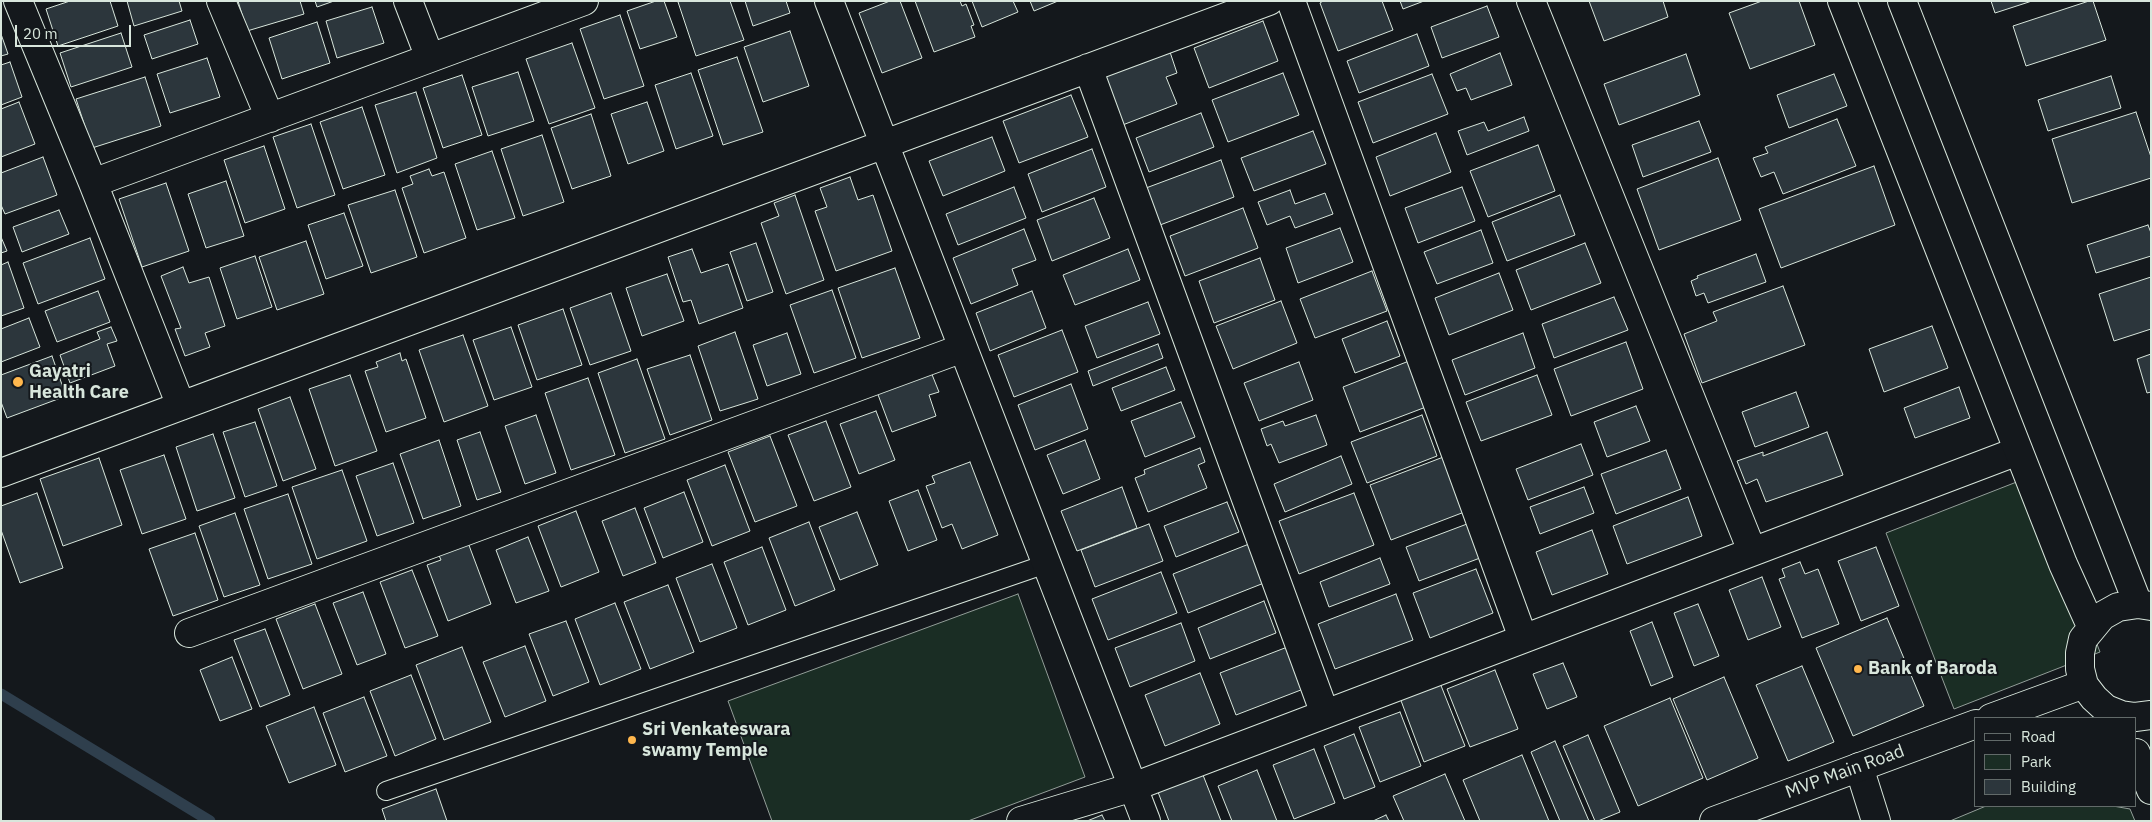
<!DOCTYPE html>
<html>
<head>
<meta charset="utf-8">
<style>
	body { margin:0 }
	#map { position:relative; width:2152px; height:822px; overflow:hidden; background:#14181c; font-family:"IBM Plex Sans",sans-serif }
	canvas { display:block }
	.frame { position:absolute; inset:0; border:2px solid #d8e6dc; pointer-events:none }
	.legend { position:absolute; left:1974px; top:717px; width:162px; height:90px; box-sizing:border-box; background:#14181c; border:1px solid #626a69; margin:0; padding:6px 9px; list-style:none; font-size:15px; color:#d8e6dc }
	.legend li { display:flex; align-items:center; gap:10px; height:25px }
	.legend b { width:25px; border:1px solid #626a69 }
	.scale { position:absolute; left:15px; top:25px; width:116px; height:22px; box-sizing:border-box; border:2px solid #d8e6dc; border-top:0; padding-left:6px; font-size:15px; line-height:18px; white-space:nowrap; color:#d8e6dc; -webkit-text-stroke:4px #14181c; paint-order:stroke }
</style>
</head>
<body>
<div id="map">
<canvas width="2152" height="822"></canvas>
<div class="frame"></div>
<ul class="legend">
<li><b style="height:6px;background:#14181c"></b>Road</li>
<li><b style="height:14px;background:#1a2d24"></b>Park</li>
<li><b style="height:14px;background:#2c363c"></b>Building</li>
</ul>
<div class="scale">20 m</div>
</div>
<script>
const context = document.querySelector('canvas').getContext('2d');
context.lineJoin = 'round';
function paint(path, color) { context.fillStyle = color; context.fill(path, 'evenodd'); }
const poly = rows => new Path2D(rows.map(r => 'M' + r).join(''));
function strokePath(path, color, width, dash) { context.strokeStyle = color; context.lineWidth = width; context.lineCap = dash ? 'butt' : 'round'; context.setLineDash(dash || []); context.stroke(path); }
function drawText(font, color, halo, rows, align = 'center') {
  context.font = font + ' "IBM Plex Sans",sans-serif'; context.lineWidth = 4; context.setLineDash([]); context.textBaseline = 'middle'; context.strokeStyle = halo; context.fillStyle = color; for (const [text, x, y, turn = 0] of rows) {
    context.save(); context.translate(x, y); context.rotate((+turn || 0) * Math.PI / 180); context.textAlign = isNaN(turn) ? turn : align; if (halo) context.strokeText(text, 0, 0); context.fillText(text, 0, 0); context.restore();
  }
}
const green = poly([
	[2032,476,2100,652,1954,709,1886,533,2032,476],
	[1018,594,1085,777,968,821,772,821,728,701,1018,594],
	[1986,806,2113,806,2130,809,2135,821,1950,821,1986,806]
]);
paint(green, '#1a2d24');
strokePath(green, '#939e99', 1);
strokePath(poly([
	[1,694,210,821]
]), '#2f3f4d', 11);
const building = poly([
	[70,1,110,1,118,26,58,46,46,9,70,1],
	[127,1,179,1,182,11,134,26,127,1],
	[238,1,300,1,304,14,247,31,238,1],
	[315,1,334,1,317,7,315,1],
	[656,1,664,1,677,37,640,49,627,11,656,1],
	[681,1,730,1,744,40,696,56,678,2,681,1],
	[745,1,786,1,790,13,753,26,745,1],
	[890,1,900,1,922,58,882,73,859,13,890,1],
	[915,1,960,1,962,6,966,4,974,25,971,26,975,37,934,52,915,1],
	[972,1,1013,1,1018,12,982,27,972,1],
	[1030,1,1058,1,1034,11,1030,1],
	[1323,1,1382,1,1393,30,1338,51,1320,3,1323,1],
	[1400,1,1424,1,1403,9,1400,1],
	[1589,1,1663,1,1668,17,1604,41,1589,1],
	[1762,1,1799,1,1815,45,1750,69,1729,13,1762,1],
	[1991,1,2032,1,1995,13,1991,1],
	[2089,1,2093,1,2106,40,2026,66,2013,26,2089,1],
	[1487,6,1499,37,1442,58,1431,27,1487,6],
	[372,7,384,43,337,58,326,21,372,7],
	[620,15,644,86,604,99,580,29,620,15],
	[190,20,198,44,152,59,144,35,190,20],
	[1263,21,1278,61,1209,88,1194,48,1263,21],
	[317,22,330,63,282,79,269,38,317,22],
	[790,31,809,86,763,102,744,47,790,31],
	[121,33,132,67,71,87,60,53,121,33],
	[1,34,8,54,1,56,1,34],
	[1417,34,1429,66,1359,93,1347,61,1417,34],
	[572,43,595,108,549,124,526,59,572,43],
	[1169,49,1177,73,1166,77,1177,104,1120,126,1102,78,1169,49],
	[1500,53,1512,85,1471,100,1466,88,1457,91,1450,74,1500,53],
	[1686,54,1700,95,1619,125,1604,84,1686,54],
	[737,57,763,132,723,145,698,70,737,57],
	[207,58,220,97,170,113,157,74,207,58],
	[10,62,22,97,1,105,1,65,10,62],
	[518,72,534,121,488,136,472,87,518,72],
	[691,73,713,136,676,149,655,85,691,73],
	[1283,73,1299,115,1228,142,1212,100,1283,73],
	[1432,74,1448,114,1373,143,1358,102,1432,74],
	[1834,74,1847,106,1789,128,1777,95,1834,74],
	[462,75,482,135,443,148,423,88,462,75],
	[2111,76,2121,108,2048,131,2038,100,2111,76],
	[145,77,161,126,92,148,76,99,145,77],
	[416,92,437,158,397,173,375,105,416,92],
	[1071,95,1088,137,1019,163,1003,121,1071,95],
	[19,102,35,144,1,157,1,109,19,102],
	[647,102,664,151,628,164,611,114,647,102],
	[362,107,385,175,343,189,320,122,362,107],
	[2136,112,2151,157,2151,178,2072,203,2052,139,2136,112],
	[1201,113,1214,147,1149,172,1136,138,1201,113],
	[591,114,611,176,572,189,551,128,591,114],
	[1524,117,1529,131,1467,155,1458,131,1484,122,1488,131,1524,117],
	[1837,119,1856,166,1783,194,1774,172,1761,177,1753,158,1768,153,1765,147,1837,119],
	[1699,121,1711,152,1643,177,1632,145,1699,121],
	[311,124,335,195,297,208,273,137,311,124],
	[1313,131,1326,164,1254,191,1241,158,1313,131],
	[1436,133,1451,172,1390,196,1376,157,1436,133],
	[542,135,564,202,523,216,501,149,542,135],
	[992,137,1005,171,943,196,929,161,992,137],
	[1538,145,1555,191,1488,217,1470,171,1538,145],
	[264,146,285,209,245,223,224,160,264,146],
	[1092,149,1106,187,1042,212,1028,174,1092,149],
	[492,151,515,218,477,230,455,164,492,151],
	[43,157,57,195,5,214,1,205,1,173,43,157],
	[1718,158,1741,220,1659,250,1637,189,1718,158],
	[1221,160,1234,197,1160,225,1146,188,1221,160],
	[1874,166,1895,225,1781,268,1759,209,1874,166],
	[429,169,432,176,444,172,466,238,424,253,402,188,413,184,410,176,429,169],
	[850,177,858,200,873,195,892,251,836,271,815,211,827,207,820,188,850,177],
	[226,181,244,236,206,248,188,194,226,181],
	[166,183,189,251,142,267,119,199,166,183],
	[1014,187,1026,218,958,245,946,214,1014,187],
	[1462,187,1475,221,1418,243,1405,208,1462,187],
	[395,190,417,257,371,273,348,205,395,190],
	[1290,190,1295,204,1325,193,1333,214,1295,228,1290,216,1267,225,1258,202,1290,190],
	[795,195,824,280,786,294,761,223,779,216,774,203,795,195],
	[1560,195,1575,235,1507,261,1492,222,1560,195],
	[1094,198,1110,238,1052,261,1037,220,1094,198],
	[1243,208,1258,248,1185,276,1170,236,1243,208],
	[59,210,69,234,22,252,13,227,59,210],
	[344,213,363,266,326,279,308,225,344,213],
	[2148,225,2151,233,2151,256,2096,273,2087,245,2148,225],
	[1340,228,1353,262,1298,283,1286,248,1340,228],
	[1024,229,1036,260,1012,269,1018,285,971,304,953,258,1024,229],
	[1481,230,1493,263,1437,284,1424,252,1481,230],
	[1,237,7,251,1,253,1,237],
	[90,238,105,279,38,304,23,263,90,238],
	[306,241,324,294,277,310,259,257,306,241],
	[756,243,773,292,747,301,730,252,756,243],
	[1585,243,1601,283,1531,310,1516,270,1585,243],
	[692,249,701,273,728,264,743,308,699,324,691,300,683,302,668,257,692,249],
	[1128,249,1140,280,1075,305,1063,275,1128,249],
	[1756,254,1766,282,1708,303,1704,293,1696,296,1691,281,1698,278,1697,276,1756,254],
	[255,256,272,307,237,319,220,268,255,256],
	[1260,258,1275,300,1214,323,1199,281,1260,258],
	[8,262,24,308,1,316,1,265,8,262],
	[183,267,189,283,209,277,225,326,205,333,210,347,185,356,175,329,181,328,161,276,183,267],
	[895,268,920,338,862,358,838,288,895,268],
	[1372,271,1387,311,1315,338,1300,299,1372,271],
	[1499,273,1513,310,1449,335,1435,298,1499,273],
	[667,274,684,321,642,336,626,288,667,274],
	[2151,277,2151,329,2114,341,2099,294,2151,277],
	[1783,286,1805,345,1702,383,1684,334,1717,321,1713,312,1783,286],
	[832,290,856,358,814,373,790,305,832,290],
	[98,291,110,322,57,342,45,311,98,291],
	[1032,291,1046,328,990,351,976,313,1032,291],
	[611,293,631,351,590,365,570,308,611,293],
	[1614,297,1628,330,1554,358,1542,324,1614,297],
	[1281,301,1297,343,1233,369,1216,326,1281,301],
	[1148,302,1160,334,1097,358,1085,326,1148,302],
	[563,309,582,365,537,380,518,325,563,309],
	[29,318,40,347,1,362,1,329,29,318],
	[1387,321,1400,356,1355,373,1342,339,1387,321],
	[1932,326,1948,368,1884,392,1869,349,1932,326],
	[111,327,117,341,107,344,115,366,70,383,60,355,100,339,97,332,111,327],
	[511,327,532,387,494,400,473,340,511,327],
	[1062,330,1078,372,1014,397,998,355,1062,330],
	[735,332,758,399,720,411,698,346,735,332],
	[787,333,801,374,767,386,753,345,787,333],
	[1523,333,1535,368,1465,395,1452,360,1523,333],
	[463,335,488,406,444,422,419,350,463,335],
	[1626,342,1643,389,1571,416,1554,369,1626,342],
	[1158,344,1163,358,1093,386,1088,371,1158,344],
	[400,353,402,361,406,359,426,418,386,432,365,371,378,367,376,362,400,353],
	[2151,354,2151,392,2147,393,2137,359,2151,354],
	[690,355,712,420,670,435,647,369,690,355],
	[52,356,66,396,7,418,1,402,1,375,52,356],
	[637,359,665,439,625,453,598,373,637,359],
	[1409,361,1426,407,1360,432,1343,387,1409,361],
	[1299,362,1313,400,1259,421,1244,383,1299,362],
	[1166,367,1175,390,1121,411,1112,388,1166,367],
	[931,372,939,392,929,395,936,416,892,432,877,392,931,372],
	[350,375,377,451,335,466,309,389,350,375],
	[1537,375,1552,415,1481,441,1466,402,1537,375],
	[588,378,615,455,571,470,545,393,588,378],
	[1071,384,1088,429,1035,450,1018,405,1071,384],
	[1959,387,1970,418,1915,438,1904,408,1959,387],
	[1796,392,1809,427,1755,447,1742,412,1796,392],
	[290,397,316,469,283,481,258,409,290,397],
	[1181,402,1195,437,1145,457,1131,421,1181,402],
	[1636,406,1650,441,1607,457,1594,422,1636,406],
	[876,411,895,460,859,474,840,424,876,411],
	[536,415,556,473,525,484,505,426,536,415],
	[1316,415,1327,445,1279,463,1271,444,1267,446,1261,429,1283,421,1285,426,1316,415],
	[1422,415,1437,456,1367,483,1351,442,1422,415],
	[826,421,851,487,814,501,788,435,826,421],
	[255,422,277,486,245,497,223,432,255,422],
	[480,432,501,492,477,500,457,440,480,432],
	[1827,432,1843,475,1766,502,1757,479,1746,484,1737,461,1763,452,1763,456,1827,432],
	[213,434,235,498,197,511,176,447,213,434],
	[770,436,797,506,755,522,728,452,770,436],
	[439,440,461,506,423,519,400,454,439,440],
	[1085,440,1100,479,1063,494,1047,455,1085,440],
	[1581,444,1593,475,1528,500,1516,469,1581,444],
	[1200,448,1205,462,1198,465,1207,488,1148,512,1135,478,1145,474,1144,470,1200,448],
	[1666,450,1681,489,1616,514,1601,474,1666,450],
	[164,455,186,519,142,534,120,470,164,455],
	[1341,456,1352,484,1285,512,1274,484,1341,456],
	[1446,456,1467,511,1391,540,1370,485,1446,456],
	[99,458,122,525,63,546,40,479,99,458],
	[970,462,998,535,962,549,952,524,942,528,926,486,935,483,932,476,970,462],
	[393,463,414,523,377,536,356,476,393,463],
	[725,465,750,531,712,546,687,480,725,465],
	[342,470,367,541,317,559,292,487,342,470],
	[1122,487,1137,528,1077,551,1061,511,1122,487],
	[1584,487,1594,513,1540,534,1530,507,1584,487],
	[918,490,937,540,908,551,889,501,918,490],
	[684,492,703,542,663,558,644,508,684,492],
	[37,493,63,568,20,583,1,530,1,506,37,493],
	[1354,493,1374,545,1299,574,1279,521,1354,493],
	[288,494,312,564,268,579,244,509,288,494],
	[1688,497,1702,536,1627,564,1613,526,1688,497],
	[1227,502,1239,532,1176,557,1164,526,1227,502],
	[635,508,656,563,623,576,602,521,635,508],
	[576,511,599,572,561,587,538,526,576,511],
	[857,512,878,565,840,580,819,527,857,512],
	[235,513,260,585,224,597,199,526,235,513],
	[809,522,835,590,795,606,769,538,809,522],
	[1149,524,1163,561,1095,587,1081,550,1149,524],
	[1467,524,1480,558,1419,581,1406,547,1467,524],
	[1592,530,1608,574,1552,595,1536,552,1592,530],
	[195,533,218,600,173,616,149,549,195,533],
	[528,537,549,591,516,603,496,550,528,537],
	[467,540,491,604,448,621,427,565,441,560,437,551,467,540],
	[1249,544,1264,583,1188,613,1173,574,1249,544],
	[762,547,786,610,748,625,724,562,762,547],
	[1876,547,1899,606,1861,621,1838,561,1876,547],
	[1380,558,1390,584,1329,607,1320,582,1380,558],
	[1800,562,1805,574,1818,569,1839,624,1802,638,1779,579,1785,577,1782,569,1800,562],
	[712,564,737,628,700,642,676,578,712,564],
	[1476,569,1493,613,1430,638,1413,593,1476,569],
	[412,570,438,636,405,648,380,582,412,570],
	[1161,572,1177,613,1108,640,1092,599,1161,572],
	[1762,577,1781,627,1748,640,1729,590,1762,577],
	[668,585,694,652,650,669,624,602,668,585],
	[363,592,386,654,357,665,333,603,363,592],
	[1396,594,1413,640,1335,669,1318,624,1396,594],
	[1264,601,1276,633,1210,659,1198,628,1264,601],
	[615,603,641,669,600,685,575,619,615,603],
	[315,604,342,674,303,689,276,619,315,604],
	[1698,604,1719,656,1694,666,1674,613,1698,604],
	[1887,618,1924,706,1853,736,1816,648,1887,618],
	[566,621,589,682,553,696,529,634,566,621],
	[1652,622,1673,677,1651,686,1630,631,1652,622],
	[1181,623,1195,661,1130,687,1115,648,1181,623],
	[265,629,290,695,260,707,234,640,265,629],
	[525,646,546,701,505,717,483,662,525,646],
	[1290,646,1306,688,1236,715,1220,673,1290,646],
	[462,647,491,722,444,740,416,665,462,647],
	[232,657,252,709,220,721,200,670,232,657],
	[1563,663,1577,697,1547,709,1533,674,1563,663],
	[1802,666,1834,742,1788,761,1756,685,1802,666],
	[1495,670,1518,729,1470,747,1447,689,1495,670],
	[1200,673,1220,724,1165,746,1145,695,1200,673],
	[411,675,436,739,395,756,370,691,411,675],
	[1724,677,1758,758,1707,780,1673,699,1724,677],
	[1440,683,1465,746,1424,762,1400,698,1440,683],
	[364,697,387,756,345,772,323,713,364,697],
	[1670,698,1703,778,1638,806,1604,726,1670,698],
	[314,707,336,765,289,783,266,726,314,707],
	[1400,712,1421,766,1380,782,1359,727,1400,712],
	[1354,734,1375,787,1344,799,1324,746,1354,734],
	[1588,735,1620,812,1598,821,1595,821,1563,746,1588,735],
	[1555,741,1589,821,1560,821,1531,752,1555,741],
	[1314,749,1335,803,1294,819,1273,765,1314,749],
	[1522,755,1549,821,1480,821,1463,780,1522,755],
	[1257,770,1277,821,1232,821,1218,786,1257,770],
	[1445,774,1465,821,1404,821,1393,796,1445,774],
	[1203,775,1221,821,1169,821,1158,792,1203,775],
	[436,789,447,821,386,821,382,809,436,789],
	[1102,815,1105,821,1087,821,1102,815],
	[1386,815,1389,821,1373,821,1386,815]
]);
paint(building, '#2c363c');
strokePath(building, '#d8e6dc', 1);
const service = poly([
	[386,791,1046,564]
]);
const minor = poly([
	[18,1,93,183,181,406],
	[221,1,270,118],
	[408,1,430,58],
	[829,1,1146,821],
	[1291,1,1523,638],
	[1531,1,1752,551],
	[1088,68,1325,714],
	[93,183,584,1],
	[1,473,1269,1],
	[189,633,963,348],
	[1859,767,1876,821],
	[1021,821,1133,787,2018,451]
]);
const tertiary = poly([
	[1842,1,2063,564,2091,626],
	[1902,1,2138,604],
	[2151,606,2138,604,2118,607,2102,616,2083,639,2080,653,2080,669,2084,685,2094,698,2106,709,2121,715,2135,717,2151,715],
	[1991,718,2084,684],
	[2136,753,2151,790],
	[1714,821,1976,724]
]);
strokePath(service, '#d8e6dc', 20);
strokePath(minor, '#d8e6dc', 30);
strokePath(tertiary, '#d8e6dc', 30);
strokePath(service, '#14181c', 18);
strokePath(minor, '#14181c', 28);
strokePath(tertiary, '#14181c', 28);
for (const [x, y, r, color] of [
	[18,382,6,"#ffb74d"],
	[1858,669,5,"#ffb74d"],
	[632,740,5,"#ffb74d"]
]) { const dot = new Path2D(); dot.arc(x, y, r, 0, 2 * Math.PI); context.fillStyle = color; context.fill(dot); strokePath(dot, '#14181c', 2); }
drawText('bold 18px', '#d8e6dc', '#14181c', [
	["Gayatri",29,372],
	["Health Care",29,393],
	["Bank of Baroda",1868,669],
	["Sri Venkateswara",642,730],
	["swamy Temple",642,751]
], 'left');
drawText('18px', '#d8e6dc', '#14181c', [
	["MVP Main Road",1845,772,-20]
]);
</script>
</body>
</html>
